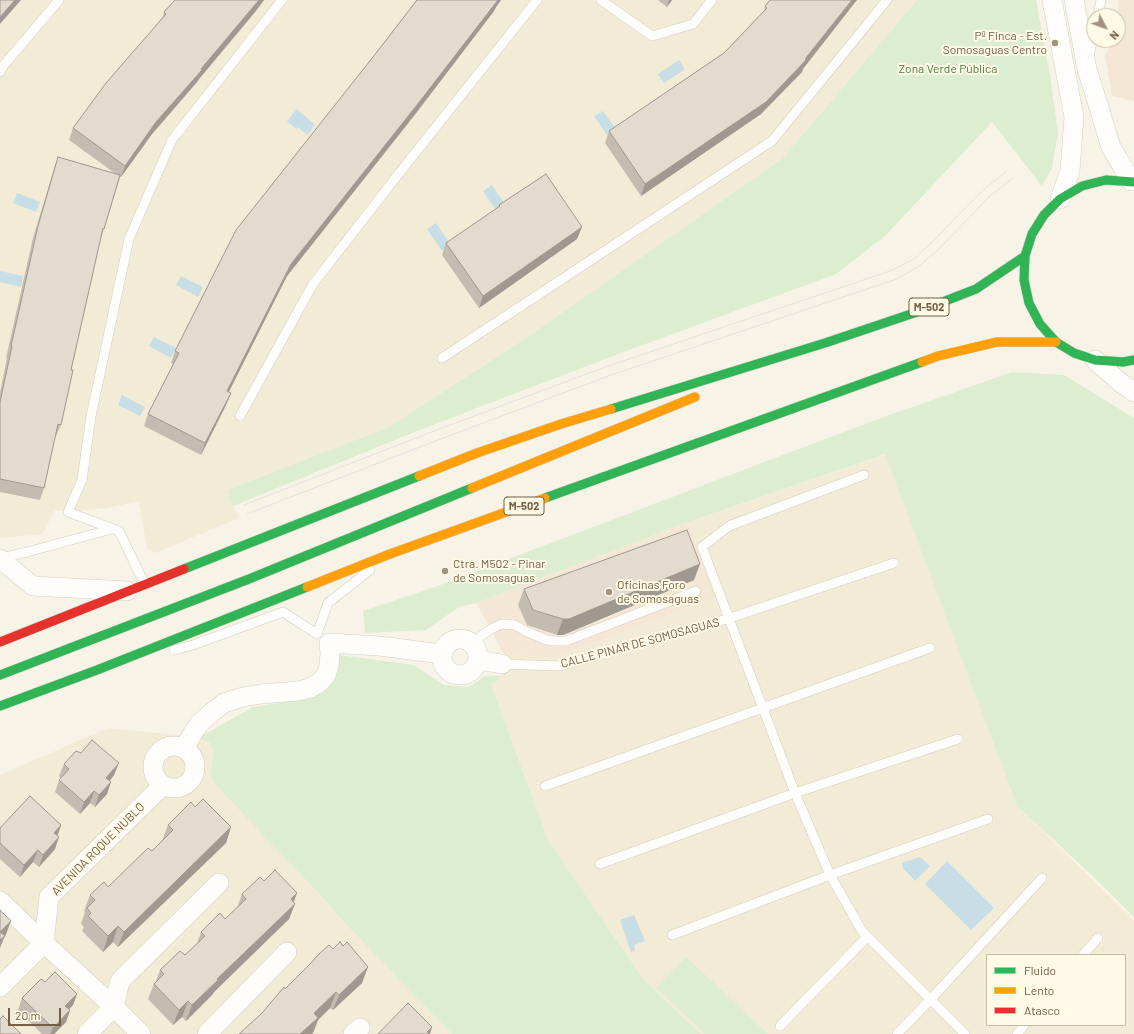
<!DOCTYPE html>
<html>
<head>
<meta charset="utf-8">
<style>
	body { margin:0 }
	#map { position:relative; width:1134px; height:1034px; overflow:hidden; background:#f7f3e6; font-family:Barlow,sans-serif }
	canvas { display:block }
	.legend { position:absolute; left:986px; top:954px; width:140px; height:72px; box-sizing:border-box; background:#fffae6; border:1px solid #c7bca6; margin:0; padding:5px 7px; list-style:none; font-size:12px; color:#736047 }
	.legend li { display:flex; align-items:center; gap:8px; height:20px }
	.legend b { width:20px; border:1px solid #c7bca6 }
	.north { position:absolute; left:1086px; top:8px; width:40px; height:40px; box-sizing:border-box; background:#fffae6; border:1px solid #c7bca6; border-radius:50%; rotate:131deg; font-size:11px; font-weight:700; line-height:16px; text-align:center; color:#736047 }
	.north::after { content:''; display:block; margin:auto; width:14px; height:18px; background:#a1937f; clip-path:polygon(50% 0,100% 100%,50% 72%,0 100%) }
	.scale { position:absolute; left:8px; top:1008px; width:53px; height:18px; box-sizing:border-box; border:2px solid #736047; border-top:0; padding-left:5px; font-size:12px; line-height:14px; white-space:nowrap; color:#736047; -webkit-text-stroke:3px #fffae6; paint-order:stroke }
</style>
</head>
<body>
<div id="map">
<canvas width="1134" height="1034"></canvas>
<ul class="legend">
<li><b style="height:5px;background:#30b455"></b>Fluido</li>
<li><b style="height:5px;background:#ff9f0a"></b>Lento</li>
<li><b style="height:5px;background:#e5322d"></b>Atasco</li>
</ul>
<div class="north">N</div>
<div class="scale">20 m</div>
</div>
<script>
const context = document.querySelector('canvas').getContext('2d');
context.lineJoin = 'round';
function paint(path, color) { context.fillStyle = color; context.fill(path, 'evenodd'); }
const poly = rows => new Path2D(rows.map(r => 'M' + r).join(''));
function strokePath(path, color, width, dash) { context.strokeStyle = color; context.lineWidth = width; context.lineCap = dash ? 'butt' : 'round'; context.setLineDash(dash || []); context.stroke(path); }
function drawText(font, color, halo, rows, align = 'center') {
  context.font = font + ' Barlow,sans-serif'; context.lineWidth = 4; context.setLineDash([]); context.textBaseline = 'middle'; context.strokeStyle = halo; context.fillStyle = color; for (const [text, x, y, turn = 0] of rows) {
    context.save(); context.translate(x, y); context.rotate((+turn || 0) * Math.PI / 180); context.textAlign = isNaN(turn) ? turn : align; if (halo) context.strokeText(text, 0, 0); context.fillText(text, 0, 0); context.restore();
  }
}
paint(poly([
	[0,0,917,0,783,158,529,336,389,427,227,490,239,518,155,553,147,549,139,501,107,508,68,512,55,510,42,534,0,538],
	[886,454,1017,806,1134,920,1134,1034,701,1034,645,981,632,963,548,840,491,684,502,676,503,654,553,658,716,597,688,522],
	[987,955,1125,955,1125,1025,987,1025],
	[108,728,200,737,210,743,214,753,210,775,326,901,342,920,452,1034,0,1034,0,775]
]), '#f2ebd6');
paint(poly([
	[1118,0,1134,0,1134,101,1112,96,1105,55,1113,40,1118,40,1118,30,1119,28],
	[688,522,716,597,553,658,503,654,491,629,476,603]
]), '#f5e7d6');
paint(poly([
	[917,0,1036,0,1050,75,1058,132,1052,168,1042,186,992,122,885,236,836,274,621,353,417,431,233,506,227,490,389,427,529,336,783,158],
	[1012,372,1064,375,1134,418,1134,917,1097,880,1017,806,885,454,688,522,476,603,459,607,426,630,365,633,363,611,432,588,873,421],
	[339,655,414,665,444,685,469,687,485,676,502,676,491,684,548,840,632,963,645,981,701,1034,452,1034,342,920,326,901,218,787,210,775,214,753,210,743,200,737,253,707,309,698,329,687,335,679],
	[686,957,768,1034,705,1034,656,988]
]), '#ddeed0');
paint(poly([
	[679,60,685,69,664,83,658,74],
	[297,109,315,125,307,135,298,127,296,129,287,121],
	[603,111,618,132,609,138,594,116],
	[492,185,507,207,498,213,483,191],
	[17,193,40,202,36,212,13,203],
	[436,223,451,245,442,251,427,229],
	[0,271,23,276,21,287,0,282],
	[181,276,203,287,198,297,176,285],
	[154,337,176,348,171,358,149,346],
	[122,395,145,407,140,416,118,405],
	[920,857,930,866,915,881,903,868,902,863],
	[947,861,994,908,971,930,925,884],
	[634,915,645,941,634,945,635,951,631,952,620,920]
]), '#c8dee6');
const lane = poly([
	[601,0,652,36,693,24,712,0],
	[1098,16,1101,0],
	[1089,56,1094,34],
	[0,72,4,65,59,0],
	[442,358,772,141,887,0],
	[240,416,313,284,404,167,537,0],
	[864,475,729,526,702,547,795,793,830,875,862,931,965,1034],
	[0,558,27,552,112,529],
	[145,585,119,531,68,512,82,480,91,416,129,239,172,140,282,0],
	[473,645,481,636,491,629,502,624,515,625,525,631,547,640,555,641,566,641,696,591],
	[174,650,193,645,283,612,317,634,328,603,370,570],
	[502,664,560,666,730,618,894,563],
	[545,786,930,648],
	[600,864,795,793,958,739],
	[672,935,830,875,988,819],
	[1083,955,1098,938],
	[780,1026,867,937],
	[897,1034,931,999,1042,878],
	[1017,1034,1024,1025]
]);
const street = poly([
	[1052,0,1074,117,1070,171,1060,199],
	[1074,0,1087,69,1111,147,1131,181],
	[1095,360,1121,383,1134,392],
	[0,559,33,586,127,591],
	'442 657a18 18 0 1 1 36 0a18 18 0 1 1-36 0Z',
	[478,660,502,664],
	'153 767a21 21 0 1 1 42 0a21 21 0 1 1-42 0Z',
	[185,748,191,736,199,724,211,713,224,703,243,697,261,694,298,691,310,688,320,682,326,675,329,666,330,653,329,643,379,646,442,654],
	[0,901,44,943,114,1007,141,1034],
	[0,987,44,943,49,897,163,785],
	[87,1034,114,1007,120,981,219,883],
	[207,1034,287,952],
	[353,1034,360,1028]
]);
const fast = poly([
	[1134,182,1106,180,1082,186,1060,199,1044,215,1032,234,1025,256,1024,280,1029,303,1040,324,1056,342,1074,353,1095,360,1123,362,1134,360],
	[611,409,825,343,917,312,976,289,1025,256],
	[545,498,922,362],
	[184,569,419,476],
	[0,675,249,579,472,488],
	[0,706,97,670,307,587]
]);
const slow = poly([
	[922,362,938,356,997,342,1056,342],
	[419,476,477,453,561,424,611,409],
	[472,488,695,397],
	[307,587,390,554,545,498]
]);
const jam = poly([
	[0,642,184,569]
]);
strokePath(lane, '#d5cfc1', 10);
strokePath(street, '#d5cfc1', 20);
strokePath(fast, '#d5cfc4', 10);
strokePath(slow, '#d5cfc4', 10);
strokePath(jam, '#d5cfc4', 10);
strokePath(lane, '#fefdfb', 9);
strokePath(street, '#fefdfb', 19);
strokePath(fast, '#30b455', 9);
strokePath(slow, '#ff9f0a', 9);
strokePath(jam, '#e5322d', 9);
strokePath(poly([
	[244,505,426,434,608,366,893,270,914,259,931,243,983,190,1007,171],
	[247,514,430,443,611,375,897,279,919,266,937,251,989,197,1013,178]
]), '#e5e1e3', 1);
paint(poly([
	[175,0,264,0,255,12,199,79,197,82,152,134,121,177,120,177,104,229,101,238,71,370,61,425,56,436,55,436,44,488,40,500,0,492,0,393,7,358,6,358,33,238,54,169,58,157,116,174,69,140,73,128,163,17,164,12],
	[417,0,501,0,496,7,494,11,413,117,287,276,229,392,231,393,226,405,201,455,144,426,148,414,173,364,171,363,175,351,373,57],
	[658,0,672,0,667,7],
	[770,0,803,69,802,72,761,114,641,196,605,143,609,131,724,53,764,11,765,6],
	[499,205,577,239,479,308,442,255,446,243,499,207],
	[694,580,563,635,557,635,527,625,518,605,524,589],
	[64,764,114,775,110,781,107,794,95,807,90,803,80,814,55,792,59,780,61,778,59,776],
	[195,807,231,827,226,843,118,947,113,942,103,952,82,931,84,927,81,924,85,912,84,911,90,895,108,887,152,851,162,841,168,825],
	[61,825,57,836,55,849,39,867,33,862,20,877,0,859,0,828],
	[264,881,297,893,293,902,289,919,214,992,212,995,186,1021,182,1017,173,1025,148,999,154,984,156,981,160,970,185,955,197,944,201,932,225,919,237,908,242,894],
	[45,982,77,994,73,1005,69,1009,70,1010,66,1022,54,1034,42,1034,18,1010,22,998],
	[362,983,333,1010,330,1008,318,1020,313,1033,262,1013,285,989]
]), '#c3bcb1');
paint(poly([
	[15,0,21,0,0,24,0,17],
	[259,0,264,0,255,12,199,79,197,82,152,134,121,177,125,166,156,122],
	[497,0,501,0,496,7,494,11,413,117,287,276,223,403,227,391,291,264],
	[669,0,672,0,667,7],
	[852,0,857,0,803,69,802,72,761,114,641,196,645,184,805,59],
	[582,227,577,239,479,308,483,296],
	[231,393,226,405,201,455,205,443],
	[700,564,694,580,563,635,557,635,563,619],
	[119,763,114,775,102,790,106,778],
	[111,782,107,794,95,807,99,795],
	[94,791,90,803,80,814,84,802],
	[61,825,57,837,54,833],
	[231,827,226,843,118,947,124,932],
	[59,837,55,849,39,867,43,855],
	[38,850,33,862,20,877,24,865],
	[297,893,292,907,295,904,289,919,214,992,212,995,186,1021,192,1005,217,979],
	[11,921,5,937,4,938,0,948,0,932],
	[118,926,113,942,103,952,108,936],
	[368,967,362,983,333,1010,339,995],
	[336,992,330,1008,318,1020,313,1033,312,1034,300,1034,314,1013],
	[77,994,73,1005,61,1017,65,1006],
	[188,1001,182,1017,173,1025,179,1010],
	[70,1010,66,1022,54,1034,50,1034,53,1028],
	[432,1027,430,1034,427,1034,427,1032]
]), '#9f9990');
const building = poly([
	[0,0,15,0,0,17,0,0],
	[175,0,259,0,201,69,202,70,156,122,125,166,73,128,106,83,166,14,164,12,175,0],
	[417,0,498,0,417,105,291,264,227,391,231,393,205,443,148,414,179,353,175,351,236,230,373,57,417,0],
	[770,0,852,0,805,59,806,60,766,102,645,184,609,131,724,53,767,8,765,6,770,0],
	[58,157,120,175,104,229,103,228,71,370,73,370,61,425,58,424,44,488,0,479,0,402,12,346,11,346,38,226,58,157],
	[546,174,582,227,483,296,446,243,500,206,499,205,546,174],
	[687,530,700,564,569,619,563,619,533,610,524,589,687,530],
	[92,740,119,763,106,778,111,782,99,795,94,791,84,802,59,780,69,769,64,764,76,751,81,753,92,740],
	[30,796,61,825,54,833,59,837,43,855,38,850,24,865,0,843,0,828,30,796],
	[203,799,231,827,124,932,118,926,108,936,88,916,91,913,87,908,95,900,90,895,104,882,108,887,148,848,152,851,173,830,168,825,191,802,195,807,203,799],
	[275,870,297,893,291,899,295,904,217,979,218,980,192,1005,188,1001,179,1010,154,984,164,974,160,970,180,951,185,955,205,936,201,932,220,913,225,919,246,899,242,894,260,877,264,881,275,870],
	[0,910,11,921,0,932,5,936,0,940,0,910],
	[340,942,343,946,347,942,368,967,339,995,336,992,314,1013,318,1018,300,1034,239,1034,262,1013,284,987,285,989,310,964,319,954,329,945,333,949,340,942],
	[55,972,77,994,65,1006,70,1010,53,1028,22,998,41,979,45,982,55,972],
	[408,1003,432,1027,427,1032,429,1034,378,1034,408,1003],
	[3,1016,21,1034,0,1034,0,1019,3,1016]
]);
paint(building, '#e3dbce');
strokePath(building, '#9f9990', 1);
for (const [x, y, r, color] of [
	[1055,43,4,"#a1937f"],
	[445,571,4,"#a1937f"],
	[609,592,4,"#a1937f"]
]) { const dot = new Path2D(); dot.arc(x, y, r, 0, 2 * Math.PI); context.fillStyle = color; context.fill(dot); strokePath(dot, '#fffae6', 1.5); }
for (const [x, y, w] of [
	[929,307,40],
	[524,506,40]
]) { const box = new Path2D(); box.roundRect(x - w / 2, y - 9, w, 18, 3); context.fillStyle = '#fffae6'; context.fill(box); strokePath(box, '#736047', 1); }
drawText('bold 11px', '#736047', null, [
	["M-502",929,307],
	["M-502",524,506]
]);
drawText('12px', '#736047', '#fffae6', [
	["Pº Finca - Est.",1047,36,"right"],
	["Somosaguas Centro",1047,50,"right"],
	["Ctra. M502 - Pinar",453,564],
	["de Somosaguas",453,578],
	["Oficinas Foro",617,585],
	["de Somosaguas",617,599]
], 'left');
drawText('12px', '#477f41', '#fffae6', [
	["Zona Verde Pública",948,69]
]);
drawText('12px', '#736047', '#fffae6', [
	["CALLE PINAR DE SOMOSAGUAS",640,643,-15],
	["AVENIDA ROQUE NUBLO",98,849,-45]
]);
</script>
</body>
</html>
